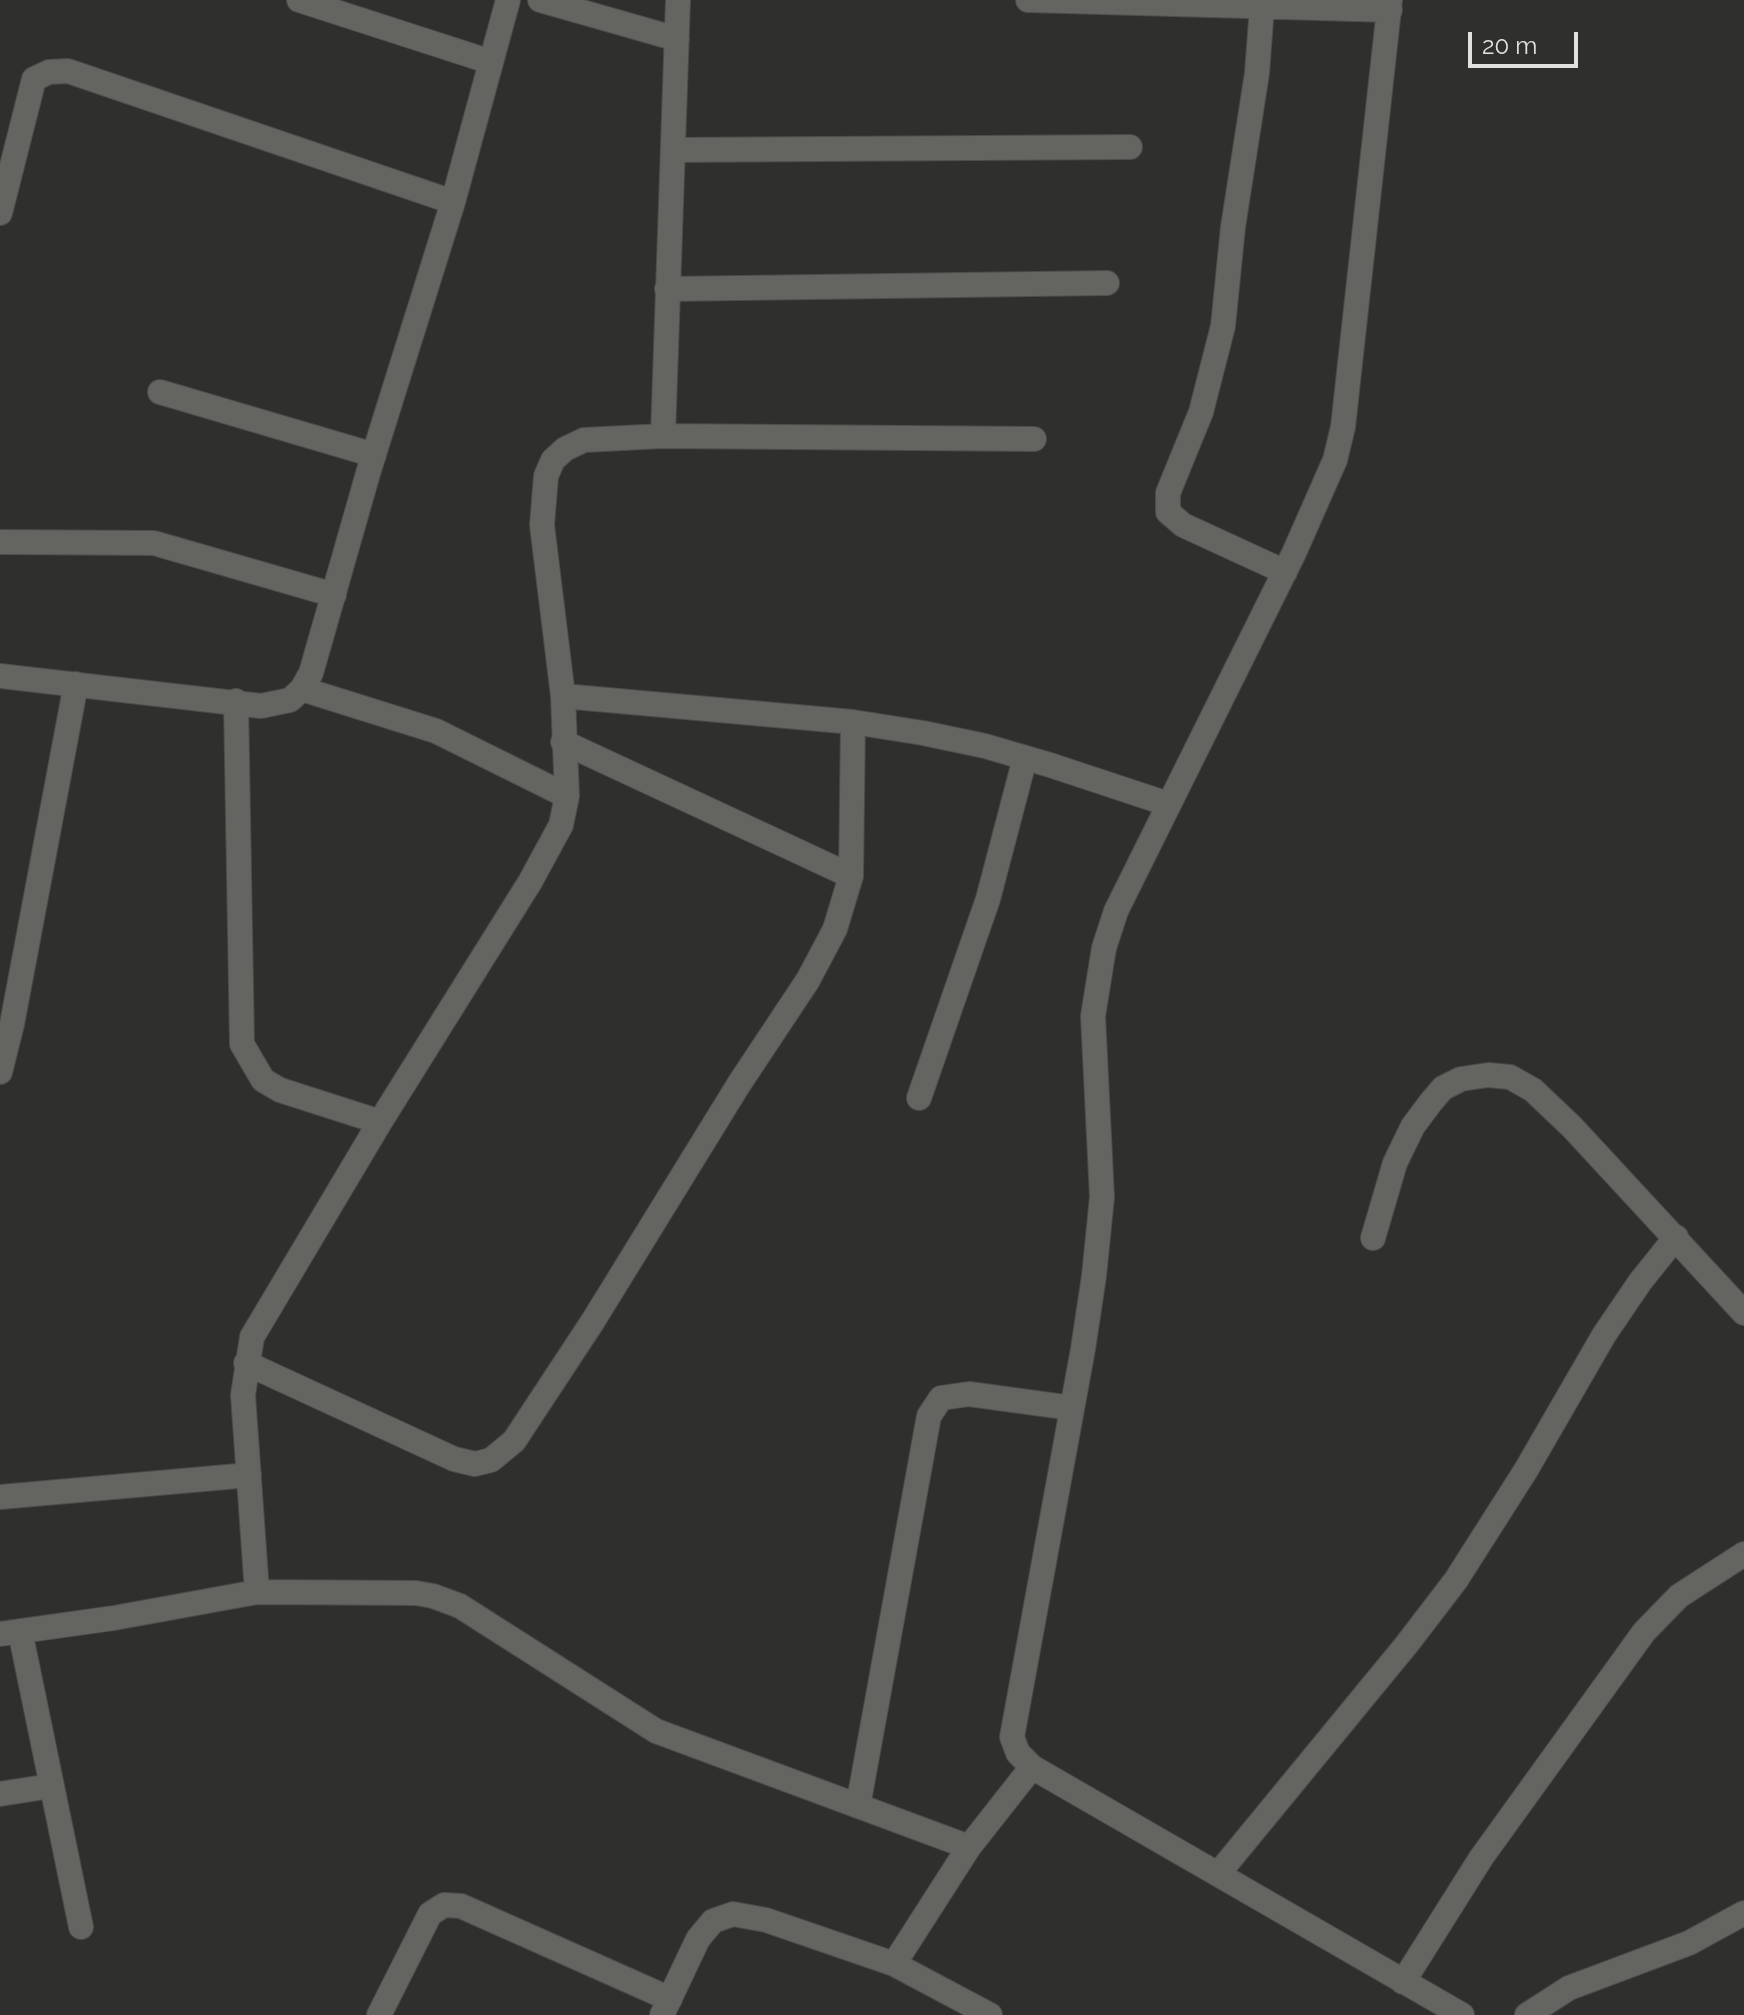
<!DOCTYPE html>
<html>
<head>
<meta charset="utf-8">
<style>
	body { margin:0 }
	#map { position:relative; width:1744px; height:2015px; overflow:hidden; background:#2f302d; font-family:Raleway,sans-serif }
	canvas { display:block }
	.scale { position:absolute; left:1468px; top:32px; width:110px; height:36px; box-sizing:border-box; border:4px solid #e1e2e0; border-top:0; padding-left:10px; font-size:24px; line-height:28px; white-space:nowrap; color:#e1e2e0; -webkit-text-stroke:6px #2f302d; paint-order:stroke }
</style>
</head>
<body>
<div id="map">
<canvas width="1744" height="2015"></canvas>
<div class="scale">20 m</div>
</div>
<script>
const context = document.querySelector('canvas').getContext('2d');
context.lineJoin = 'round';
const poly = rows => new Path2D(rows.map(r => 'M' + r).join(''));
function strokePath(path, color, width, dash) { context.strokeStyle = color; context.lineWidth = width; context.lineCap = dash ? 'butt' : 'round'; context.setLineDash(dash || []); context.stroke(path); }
const minor = poly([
	[299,0,491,62],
	[540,0,677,39],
	[1028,0,1390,10],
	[1390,0,1343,427,1335,460,1294,553,1116,911,1104,948,1093,1016,1102,1197,1094,1276,1083,1349,1012,1737,1018,1753,1032,1767,1462,2015],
	[1262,7,1257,73,1233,227,1223,326,1201,412,1168,493,1168,512,1183,525,1285,572],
	[673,150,1130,147],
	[0,213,34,79,49,72,68,71,453,202],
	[667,289,1107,283],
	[160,392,374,455],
	[663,436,678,0],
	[0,542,154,543,334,595],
	[0,676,261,706,290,700,302,689,311,673,369,470,453,202,508,0],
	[302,689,436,731,567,796],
	[563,696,853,722,923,733,985,746,1050,765,1168,804],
	[236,701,242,1044,263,1080,280,1090,380,1122],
	[563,742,851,876],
	[0,1072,12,1024,76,684],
	[919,1098,988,899,1025,758],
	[1373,1238,1395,1163,1413,1126,1431,1102,1443,1088,1461,1079,1488,1075,1510,1077,1533,1090,1572,1127,1744,1313],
	[246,1363,454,1459,475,1464,491,1460,514,1441,593,1321,739,1084,808,980,835,929,851,876,853,722],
	[0,1497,249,1475],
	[257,1592,243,1395,252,1337,380,1122,530,882,561,825,567,796,563,696,542,525,546,476,553,460,565,449,584,440,663,436,1034,439],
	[20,1631,81,1927],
	[0,1634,114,1618,257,1592,416,1593,433,1596,460,1606,656,1731,969,1847],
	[0,1794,51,1786],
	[858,1806,929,1416,941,1398,969,1394,1072,1408],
	[1218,1874,1407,1644,1456,1580,1526,1470,1604,1335,1640,1282,1676,1237],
	[894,1964,969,1847,1032,1767],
	[1403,1982,1481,1858,1644,1632,1679,1596,1744,1554],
	[379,2015,430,1914,444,1905,461,1906,670,1999],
	[662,2015,698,1939,713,1921,733,1914,766,1920,894,1964,990,2015],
	[1527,2015,1569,1988,1689,1943,1744,1913]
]);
strokePath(minor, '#4c4d4a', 26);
strokePath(minor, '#646561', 24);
</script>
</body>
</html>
